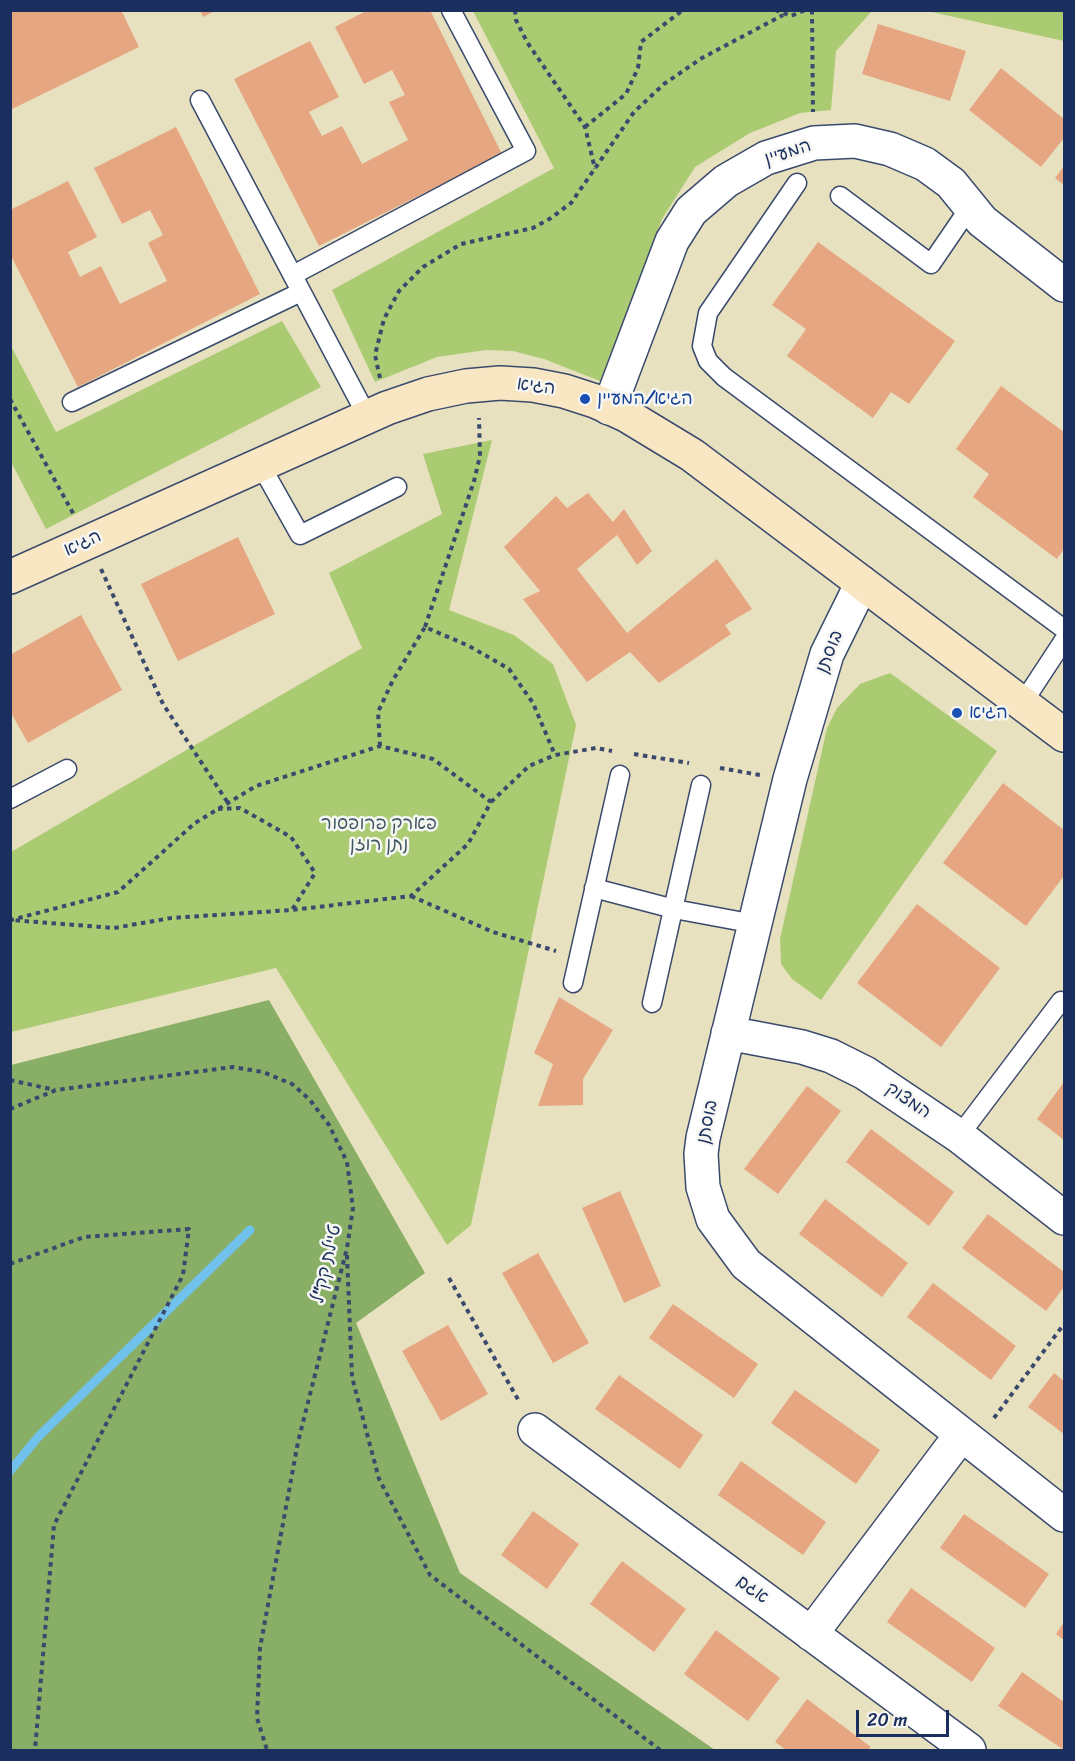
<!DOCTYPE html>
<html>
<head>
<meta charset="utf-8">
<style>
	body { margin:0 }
	#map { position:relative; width:1075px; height:1761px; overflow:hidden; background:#e8e1bf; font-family:Sriracha,sans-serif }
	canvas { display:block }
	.frame { position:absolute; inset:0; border:12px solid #1b2f5e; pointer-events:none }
	.scale { position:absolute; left:856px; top:1710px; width:93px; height:27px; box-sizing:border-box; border:3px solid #1b2f5e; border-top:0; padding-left:8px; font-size:18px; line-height:21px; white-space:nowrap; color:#1b2f5e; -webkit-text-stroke:4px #f6f6f2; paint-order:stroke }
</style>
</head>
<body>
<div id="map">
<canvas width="1075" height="1761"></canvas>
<div class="frame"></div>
<div class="scale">20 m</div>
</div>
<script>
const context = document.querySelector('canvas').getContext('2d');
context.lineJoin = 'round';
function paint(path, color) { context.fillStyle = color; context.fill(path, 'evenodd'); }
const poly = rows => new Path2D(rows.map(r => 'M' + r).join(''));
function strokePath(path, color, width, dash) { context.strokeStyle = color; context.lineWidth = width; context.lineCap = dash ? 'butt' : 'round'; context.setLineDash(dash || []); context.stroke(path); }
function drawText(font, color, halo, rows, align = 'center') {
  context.font = font + ' Sriracha,"Playpen Sans Hebrew",sans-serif'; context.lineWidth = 5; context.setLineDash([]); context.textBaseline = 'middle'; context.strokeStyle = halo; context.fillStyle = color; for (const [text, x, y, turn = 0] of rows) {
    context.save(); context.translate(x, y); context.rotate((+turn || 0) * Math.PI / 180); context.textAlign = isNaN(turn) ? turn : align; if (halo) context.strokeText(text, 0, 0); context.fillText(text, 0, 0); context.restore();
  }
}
paint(poly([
	[473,11,872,11,836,51,831,110,800,113,750,133,695,167,662,219,600,381,544,359,513,351,486,350,437,357,375,382,332,290,554,168],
	[927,11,1064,11,1064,41],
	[282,321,321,387,46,529,11,462,11,346,56,432],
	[492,440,449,610,514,635,553,664,576,725,471,1225,447,1245,276,968,11,1032,11,852,362,648,329,573,442,514,423,454],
	[890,673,997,751,821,1000,792,979,781,964,780,939,827,728,837,708,860,684]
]), '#abcb73');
paint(poly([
	[269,1000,425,1273,356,1323,460,1573,715,1750,11,1750,11,1065]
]), '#88af65');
strokePath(poly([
	[10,1471,39,1436,250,1230]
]), '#70c1eb', 9);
paint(poly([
	[10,10,121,10,139,47,10,110],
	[200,10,217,10,203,17],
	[368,10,430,10,502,154,319,246,234,79,310,41,339,97,309,112,322,136,342,126,362,164,408,140,389,102,405,95,392,70,364,84,335,27],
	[878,24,966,51,950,101,862,74],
	[1001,68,1064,119,1064,138,1041,167,969,110],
	[176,127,260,294,78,387,10,254,10,210,68,181,97,237,68,252,80,277,101,266,120,304,167,281,148,243,163,235,150,210,122,224,94,168],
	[1064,166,1064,185,1055,178],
	[818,242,955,341,909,404,891,392,873,418,787,356,806,329,772,305],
	[1001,386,1064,432,1064,549,1057,559,973,497,989,474,956,449],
	[588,493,613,522,624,509,652,551,637,565,617,535,577,569,627,633,717,559,752,609,725,625,731,634,659,683,630,652,587,682,523,599,540,591,504,547,556,496,567,508],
	[238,537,275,614,178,661,141,584],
	[81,615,122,690,28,743,10,711,10,655],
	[1003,783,1064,830,1064,876,1026,926,943,863],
	[917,904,1000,968,941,1047,857,983],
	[559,997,613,1030,583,1079,583,1105,538,1106,553,1064,534,1053],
	[1064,1082,1064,1140,1037,1119],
	[807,1086,841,1111,778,1194,744,1169],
	[871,1129,954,1192,929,1226,846,1162],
	[620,1191,661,1286,624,1303,582,1208],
	[825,1199,908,1263,882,1297,799,1234],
	[988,1214,1064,1272,1064,1287,1046,1311,962,1248],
	[538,1253,589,1343,553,1363,502,1273],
	[933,1283,1016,1346,991,1380,907,1317],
	[673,1304,758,1364,734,1398,649,1338],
	[448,1325,488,1394,441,1421,402,1351],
	[1054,1373,1064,1381,1064,1434,1028,1407],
	[619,1375,703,1435,680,1469,595,1409],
	[795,1390,880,1450,856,1484,771,1423],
	[741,1461,826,1522,803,1555,718,1495],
	[533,1511,579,1544,547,1589,501,1555],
	[964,1514,1049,1574,1025,1608,940,1548],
	[622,1561,686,1609,654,1652,590,1604],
	[911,1588,995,1648,972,1682,887,1622],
	[1064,1622,1064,1640,1056,1634],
	[716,1630,780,1678,748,1721,684,1674],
	[1022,1672,1064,1702,1064,1750,998,1706],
	[807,1699,871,1747,868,1750,786,1750,775,1742]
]), '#e6a682');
const lane = poly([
	[200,100,367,416],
	[797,183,708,313,702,346,708,361,724,377,1064,629],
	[840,196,931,264,970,207],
	[293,275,526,151,451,10],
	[72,402,301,292],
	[260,464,300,535,397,487],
	[1022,704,1064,640],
	[10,799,67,769],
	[594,888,674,909,755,924],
	[573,983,620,775],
	[652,1003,701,785],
	[959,1136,1061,1001]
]);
const street = poly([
	[609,408,672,241,691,211,726,181,766,158,814,143,855,141,890,149,925,164,951,183,982,221,1064,285],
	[862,583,827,654,790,779,703,1138,701,1154,703,1187,713,1219,746,1264,1064,1515],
	[728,1033,802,1047,831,1056,865,1073,959,1136,1064,1218],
	[535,1430,969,1750],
	[811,1634,961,1435]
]);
const secondary = poly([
	[10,577,387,408,428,394,466,386,500,383,533,385,564,391,595,401,626,415,692,455,1064,735]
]);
strokePath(lane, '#3a4a6d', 21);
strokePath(street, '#3a4a6d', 36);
strokePath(secondary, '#3a4a6d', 36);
strokePath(poly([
	[515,10,516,20,527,42,585,127,595,169],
	[775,10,791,16,805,10],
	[812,10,813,112],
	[585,127,626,94,638,68,641,42,683,10],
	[380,378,375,355,384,319,399,291,423,267,461,244,533,228,551,218,571,203,634,112,664,84,702,58,783,15],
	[10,399,74,515],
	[101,569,163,704,228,803],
	[425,627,474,481,480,456,479,418],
	[380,746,378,712,393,680,425,627,469,646,509,669,533,703,555,755,596,748,612,751],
	[634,754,689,763],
	[720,768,760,775],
	[491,802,529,766,555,755],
	[218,809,240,808,291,837,315,873,292,910],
	[411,896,493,932,556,951],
	[10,921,11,920,118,892,195,823,256,786,380,746,433,759,491,802,468,844,411,896,292,910,171,918,114,928,11,920],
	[10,1080,55,1090],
	[10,1109,56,1090,233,1067,263,1072,292,1084,310,1100,329,1125,347,1162,353,1208,347,1248,298,1442,260,1648,257,1718,267,1750],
	[347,1255,352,1377,379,1479,430,1575,660,1750],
	[10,1264,84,1237,189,1229,183,1275,54,1525,35,1750],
	[449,1278,520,1403],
	[994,1418,1064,1324]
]), '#3a4a6d', 4, [4.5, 4.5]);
strokePath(lane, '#fff', 18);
strokePath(street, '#fff', 33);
strokePath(secondary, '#f9e7c3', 33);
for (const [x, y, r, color] of [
	[585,399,6,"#1a4fb4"],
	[957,713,6,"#1a4fb4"]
]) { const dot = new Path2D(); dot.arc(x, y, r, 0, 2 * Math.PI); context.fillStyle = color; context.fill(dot); strokePath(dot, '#f6f6f2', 2); }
drawText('18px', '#1b2f5e', '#f6f6f2', [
	["המעיין",788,153,-18],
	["הגיא",536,387,7],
	["הגיא",83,544,-25],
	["בוסתן",830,652,-68],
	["המצוק",908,1101,34],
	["בוסתן",708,1122,-78],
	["טיילת קק\"ל",327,1264,-77],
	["אגם",752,1590,36]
]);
drawText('18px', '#164399', '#f6f6f2', [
	["הגיא/המעיין",597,399],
	["הגיא",969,713]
], 'left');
drawText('18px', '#3f5663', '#f6f6f2', [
	["פארק פרופסור",379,824],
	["נתן רוזן",379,845]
]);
</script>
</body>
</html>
